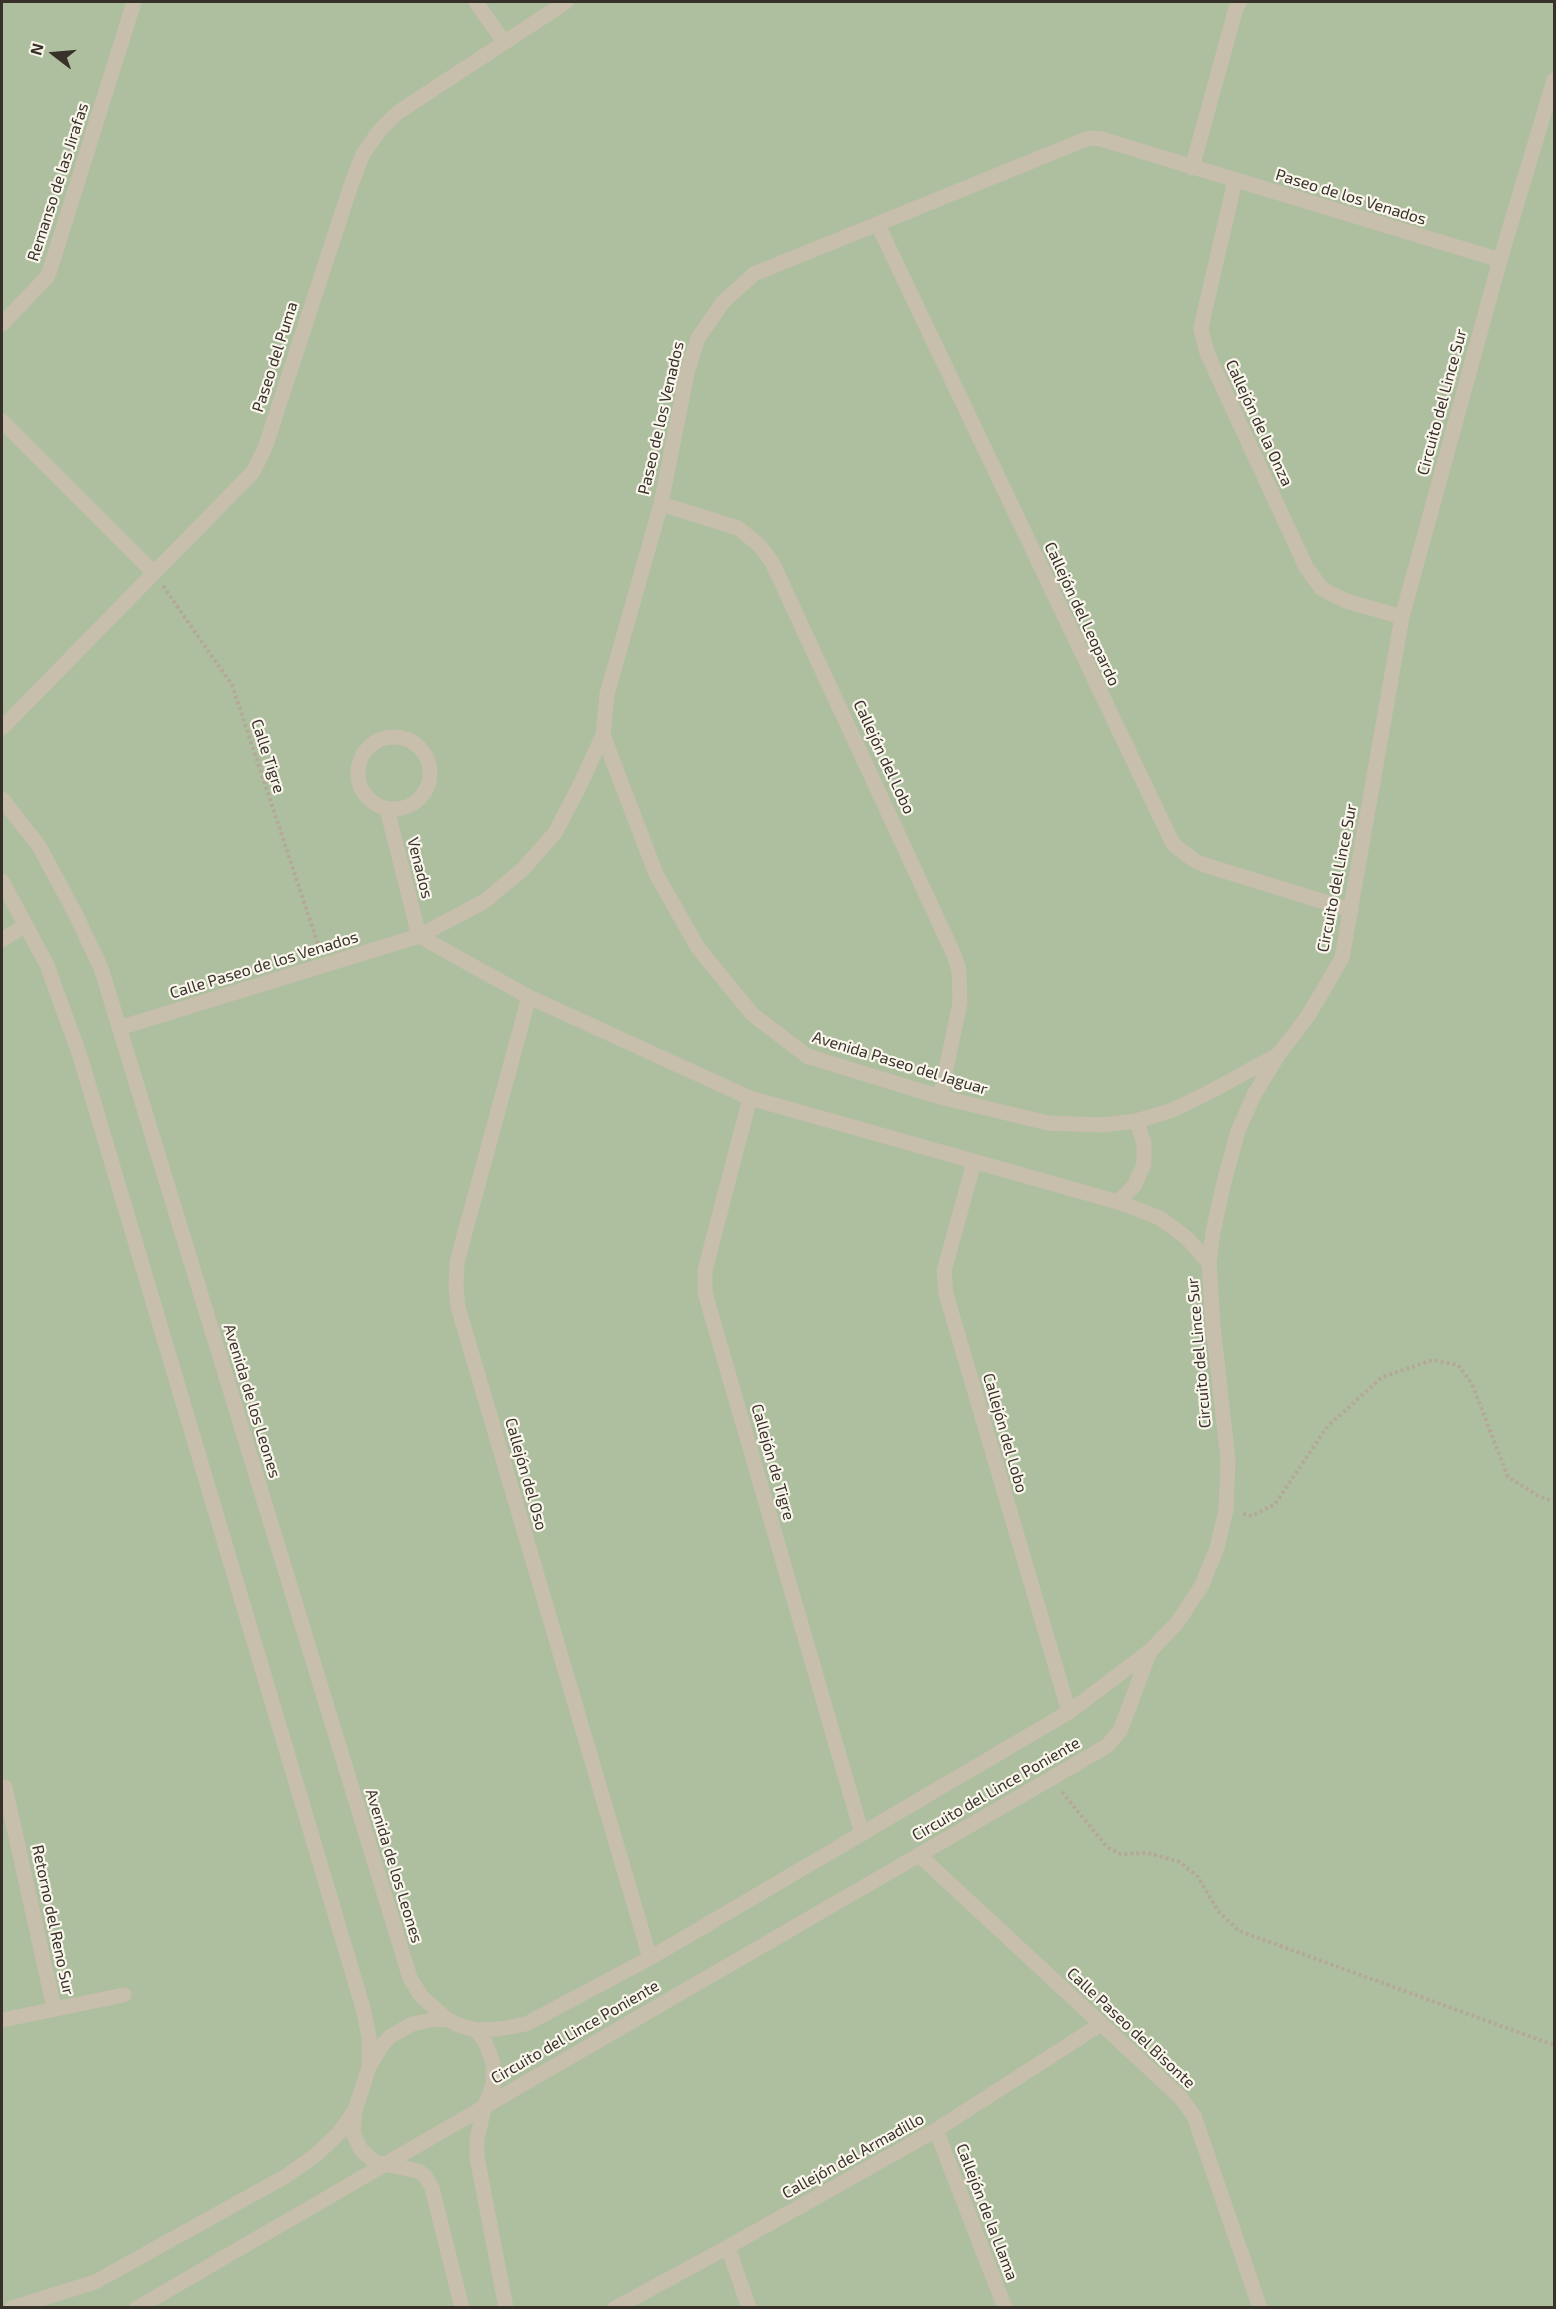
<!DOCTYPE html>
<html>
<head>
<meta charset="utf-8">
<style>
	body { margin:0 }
	#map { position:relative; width:1556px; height:2309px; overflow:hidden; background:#f1ecdf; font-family:"Exo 2",sans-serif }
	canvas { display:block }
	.frame { position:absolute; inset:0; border:3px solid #37312a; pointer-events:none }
	.north { position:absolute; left:24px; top:24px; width:60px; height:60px; -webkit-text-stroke:4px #f9f5eb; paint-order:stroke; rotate:286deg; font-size:16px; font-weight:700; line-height:24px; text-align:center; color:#37312a }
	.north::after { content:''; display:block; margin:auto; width:21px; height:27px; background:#37312a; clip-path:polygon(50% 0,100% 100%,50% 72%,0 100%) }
</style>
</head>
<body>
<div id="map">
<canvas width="1556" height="2309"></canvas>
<div class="frame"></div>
<div class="north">N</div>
</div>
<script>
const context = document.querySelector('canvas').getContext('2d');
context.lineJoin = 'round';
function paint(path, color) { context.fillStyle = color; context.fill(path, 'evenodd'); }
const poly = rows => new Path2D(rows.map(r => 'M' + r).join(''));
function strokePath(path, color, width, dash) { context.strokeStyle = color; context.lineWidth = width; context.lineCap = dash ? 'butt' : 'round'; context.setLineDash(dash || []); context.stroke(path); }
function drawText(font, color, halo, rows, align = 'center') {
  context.font = font + ' "Exo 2",sans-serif'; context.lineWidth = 4.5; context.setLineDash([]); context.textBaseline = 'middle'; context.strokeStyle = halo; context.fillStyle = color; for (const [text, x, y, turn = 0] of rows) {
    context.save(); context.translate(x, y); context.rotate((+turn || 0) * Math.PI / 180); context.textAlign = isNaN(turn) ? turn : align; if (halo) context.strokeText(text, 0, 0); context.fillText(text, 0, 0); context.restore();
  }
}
paint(poly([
	[2,2,1554,2,1554,2307,2,2307]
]), '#aebfa0');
strokePath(poly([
	[163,586,232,685,320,950],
	[1243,1514,1252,1516,1275,1504,1327,1427,1382,1377,1433,1360,1458,1365,1472,1384,1508,1477,1540,1497,1554,1501],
	[1062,1792,1107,1847,1121,1854,1148,1853,1180,1862,1198,1877,1218,1911,1239,1931,1554,2045]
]), '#b4a996', 4, [3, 3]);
strokePath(poly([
	[476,2,504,42],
	[1192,168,1236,8,1240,2],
	[1235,181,1204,314,1201,329,1207,353,1306,567,1322,589,1346,601,1402,617],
	[878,225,1173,844,1195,861,1208,866,1351,910],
	[2,324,47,277,50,270,134,2],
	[2,421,154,573],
	[661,504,738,528,759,545,772,562,955,957,959,971,960,1003,940,1097],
	[2,728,253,472,265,448,352,182,363,154,379,131,397,113,566,2],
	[603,735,656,874,698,948,752,1014,807,1056,940,1097,1048,1123,1102,1125,1136,1121,1170,1111,1206,1094,1279,1054],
	'358 773a36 36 0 1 1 72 0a36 36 0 1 1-72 0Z',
	[2,799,39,846,75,913,101,968,410,1978,421,1996,448,2020,461,2026,476,2030,499,2029,526,2024,650,1958,1069,1712,1150,1651,1177,1623,1202,1585,1217,1548,1226,1510,1228,1460,1213,1326,1209,1263,1213,1232,1224,1182,1238,1131,1255,1093,1279,1054,1308,1016,1342,958,1402,617,1500,260,1554,80],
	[387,809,419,936],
	[2,881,47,965,80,1056,363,2008,369,2037,369,2067],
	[419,936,529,997,750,1098,1118,1202,1160,1218,1188,1239,1209,1263],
	[2,940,26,925],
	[529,997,457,1262,456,1289,458,1307,650,1958],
	[119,1028,419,936,485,901,523,869,555,833,580,785,603,735,607,694,661,504,687,373,698,338,723,302,754,274,1089,138,1101,139,1500,260],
	[750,1098,705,1270,705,1293,862,1834],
	[974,1162,944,1271,946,1294,1069,1712],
	[1118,1202,1134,1186,1144,1164,1144,1142,1136,1121],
	[5,1787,54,2008],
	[919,1855,1181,2098,1194,2116,1260,2308],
	[2,2020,124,1995],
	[448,2020,436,2019,412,2024,391,2036,382,2045,369,2067,355,2110,353,2133,361,2150,375,2162,418,2171,426,2177,432,2188,462,2308],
	[476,2030,484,2040,493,2063,493,2085,485,2105,477,2138,477,2157,506,2308],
	[936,2130,1005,2308],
	[728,2247,749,2308],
	[12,2308,95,2282,286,2176,317,2154,338,2134,355,2110],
	[137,2308,1107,1746,1120,1731,1150,1651],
	[615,2308,728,2247,936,2130,1101,2024]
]), '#c8beac', 15);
drawText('16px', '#37312a', '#f9f5eb', [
	["Remanso de las Jirafas",58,182,-72],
	["Paseo de los Venados",1351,197,17],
	["Paseo del Puma",275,357,-72],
	["Circuito del Lince Sur",1442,402,-75],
	["Paseo de los Venados",661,418,-77],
	["Callejón de la Onza",1259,423,65],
	["Callejón del Leopardo",1082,614,65],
	["Calle Tigre",268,756,72],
	["Callejón del Lobo",884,757,65],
	["Venados",420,868,76],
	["Circuito del Lince Sur",1337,878,-79],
	["Calle Paseo de los Venados",264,965,-17],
	["Avenida Paseo del Jaguar",900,1063,17],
	["Circuito del Lince Sur",1199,1353,-95],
	["Avenida de los Leones",252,1401,73],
	["Callejón del Lobo",1005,1433,74],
	["Callejón de Tigre",773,1462,74],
	["Callejón del Oso",526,1474,74],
	["Circuito del Lince Poniente",996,1789,-30],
	["Avenida de los Leones",394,1866,73],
	["Retorno del Reno Sur",53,1920,78],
	["Calle Paseo del Bisonte",1131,2028,43],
	["Circuito del Lince Poniente",575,2032,-30],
	["Callejón del Armadillo",853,2156,-29],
	["Callejón de la Llama",987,2212,69]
]);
</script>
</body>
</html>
